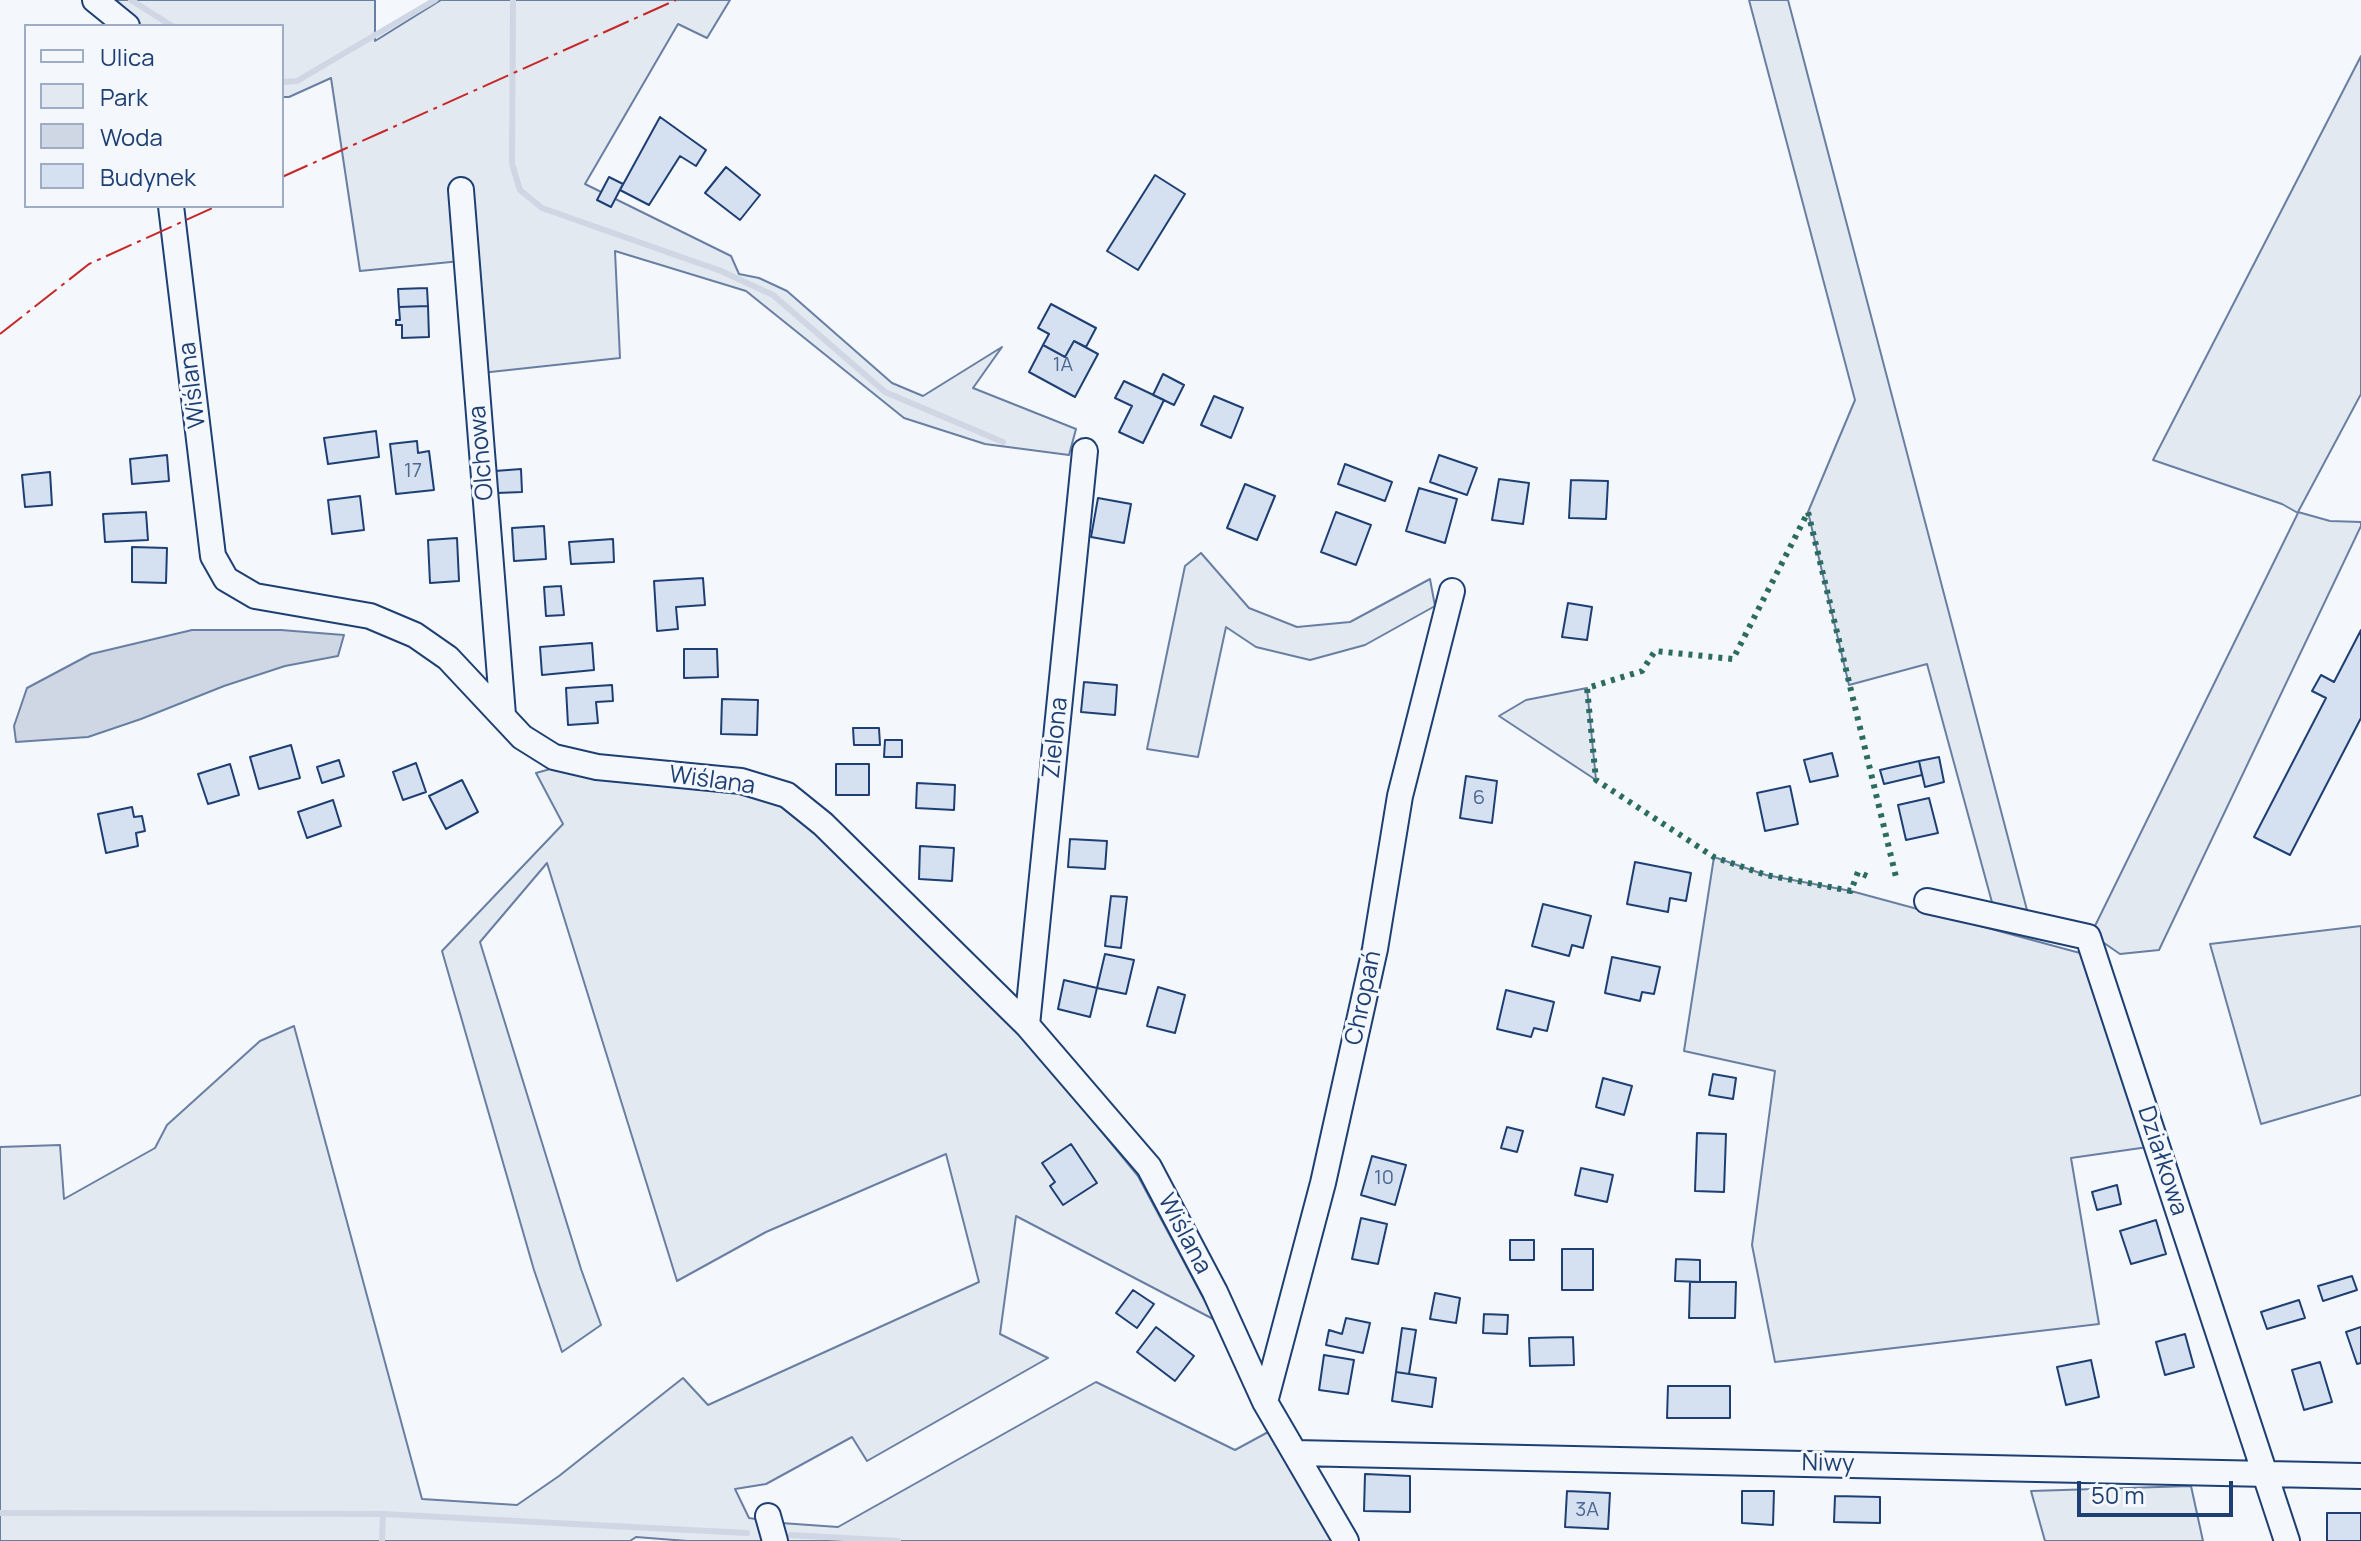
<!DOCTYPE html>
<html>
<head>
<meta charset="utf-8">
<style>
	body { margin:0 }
	#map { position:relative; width:2361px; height:1541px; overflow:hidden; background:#f4f7fb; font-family:Manrope,sans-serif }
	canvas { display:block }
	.legend { position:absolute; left:24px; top:24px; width:260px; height:184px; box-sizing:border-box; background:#f4f7fb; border:2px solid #9eadc5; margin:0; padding:10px 14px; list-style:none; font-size:24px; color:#1d3f73 }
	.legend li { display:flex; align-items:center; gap:16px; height:40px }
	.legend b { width:40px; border:2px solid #9eadc5 }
	.scale { position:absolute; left:2077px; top:1481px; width:156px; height:36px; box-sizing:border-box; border:4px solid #1d3f73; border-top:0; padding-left:10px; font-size:24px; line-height:28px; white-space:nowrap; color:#1d3f73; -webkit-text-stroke:6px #f4f7fb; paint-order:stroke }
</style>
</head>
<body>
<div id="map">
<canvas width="2361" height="1541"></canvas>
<ul class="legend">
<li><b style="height:10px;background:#f4f7fb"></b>Ulica</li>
<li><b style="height:22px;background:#e3e9f0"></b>Park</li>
<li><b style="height:22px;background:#cfd7e4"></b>Woda</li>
<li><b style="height:22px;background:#d5e0f0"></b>Budynek</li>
</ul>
<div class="scale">50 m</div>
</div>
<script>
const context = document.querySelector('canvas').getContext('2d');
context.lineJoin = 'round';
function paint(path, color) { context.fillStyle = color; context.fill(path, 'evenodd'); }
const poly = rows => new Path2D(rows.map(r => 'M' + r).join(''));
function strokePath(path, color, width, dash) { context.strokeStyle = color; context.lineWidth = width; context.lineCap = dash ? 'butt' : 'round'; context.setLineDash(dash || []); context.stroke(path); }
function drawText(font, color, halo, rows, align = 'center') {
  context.font = font + ' Manrope,sans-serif'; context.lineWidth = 6; context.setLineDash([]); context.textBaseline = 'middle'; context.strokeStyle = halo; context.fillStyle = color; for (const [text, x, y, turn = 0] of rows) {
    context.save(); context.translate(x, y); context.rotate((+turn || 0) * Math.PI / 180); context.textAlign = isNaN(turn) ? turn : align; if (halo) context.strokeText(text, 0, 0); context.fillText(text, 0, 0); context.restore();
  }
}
const green = poly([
	[99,0,375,0,375,41,441,0,730,0,707,38,678,24,585,184,731,256,739,274,759,278,787,291,892,383,923,396,1002,347,973,388,1076,429,1069,455,985,444,904,418,746,291,615,251,620,358,481,373,471,260,360,271,331,78,289,97,282,97,282,26,131,26,99,0],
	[1749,0,1788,0,2027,910,1993,906,1927,664,1849,685,1808,512,1855,400,1749,0],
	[2361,56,2361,394,2298,512,2330,521,2361,522,2361,526,2159,950,2120,954,2091,934,2298,513,2282,504,2153,460,2361,56],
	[1201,553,1249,608,1297,627,1350,622,1430,579,1435,606,1365,645,1310,660,1256,647,1226,627,1198,757,1147,749,1185,566,1201,553],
	[1587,688,1596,780,1499,716,1526,700,1587,688],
	[554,768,736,790,785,802,1025,1038,1138,1176,1215,1320,1016,1216,1000,1334,1048,1358,867,1461,852,1437,766,1484,735,1489,749,1518,781,1523,838,1527,1096,1382,1235,1450,1270,1431,1337,1541,687,1541,636,1537,630,1541,0,1541,0,1147,60,1145,64,1199,155,1148,167,1125,260,1041,294,1026,422,1499,517,1505,559,1476,683,1378,708,1405,979,1282,946,1154,766,1232,677,1281,547,863,480,942,581,1269,601,1325,562,1352,534,1270,442,951,563,824,536,773,554,768],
	[1714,857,1766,875,1851,891,2080,953,2091,973,2148,1147,2071,1158,2099,1324,1775,1362,1752,1245,1775,1071,1684,1051,1714,857],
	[2361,926,2361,1095,2261,1124,2210,944,2361,926],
	[2191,1486,2203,1541,2045,1541,2031,1491,2191,1486]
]);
paint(green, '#e3e9f0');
strokePath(green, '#687fa3', 2);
const water = poly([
	[192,630,281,630,344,635,338,656,285,666,224,686,141,719,88,737,16,742,14,726,27,688,91,654,192,630]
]);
paint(water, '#cfd7e4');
strokePath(water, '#687fa3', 2);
strokePath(poly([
	[131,0,172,26],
	[513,0,512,164,520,190,542,208,721,271,773,295,885,392,1003,442],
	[282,82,297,81,435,0],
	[0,1513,383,1514,747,1533],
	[791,1535,898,1541],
	[382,1541,383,1514]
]), '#cfd7e4', 6);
const building = poly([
	[660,117,706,150,696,166,680,156,649,205,620,190,660,117],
	[726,167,760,195,740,220,705,193,726,167],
	[1155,175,1185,194,1138,270,1107,251,1155,175],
	[609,177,623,184,611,207,597,200,609,177],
	[427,288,428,306,399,307,398,289,427,288],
	[1051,304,1096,328,1086,347,1074,341,1065,357,1043,345,1049,334,1038,328,1051,304],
	[428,306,429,337,402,338,402,325,396,325,396,320,400,320,399,307,428,306],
	[1074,341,1098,354,1075,397,1029,372,1043,345,1065,357,1074,341],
	[1163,374,1184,385,1174,405,1153,395,1163,374],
	[1124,381,1164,400,1143,443,1119,432,1132,406,1115,398,1124,381],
	[1214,396,1243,408,1231,438,1201,425,1214,396],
	[376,431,379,457,328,464,324,438,376,431],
	[417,441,418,453,429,451,434,490,396,494,390,444,417,441],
	[167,455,169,481,132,484,130,459,167,455],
	[1439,455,1477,468,1467,495,1430,482,1439,455],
	[1345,464,1392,482,1385,501,1338,484,1345,464],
	[521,469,522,492,497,493,495,471,521,469],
	[50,472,52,505,25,507,22,475,50,472],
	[1499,479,1529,483,1523,524,1492,520,1499,479],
	[1571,480,1608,481,1606,519,1569,518,1571,480],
	[1245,484,1275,496,1257,540,1227,528,1245,484],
	[1419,488,1457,499,1445,543,1406,531,1419,488],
	[360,496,364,530,332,534,328,500,360,496],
	[1098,498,1131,504,1124,543,1091,537,1098,498],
	[146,512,148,540,105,542,103,514,146,512],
	[1336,512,1371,525,1356,565,1321,552,1336,512],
	[544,526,546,559,514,561,512,528,544,526],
	[457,538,459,581,430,583,428,540,457,538],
	[613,539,614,562,571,564,569,542,613,539],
	[132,547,167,548,166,583,132,582,132,547],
	[703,578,705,605,676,607,678,629,657,631,654,581,703,578],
	[561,586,564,615,546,616,544,587,561,586],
	[1568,603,1592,607,1587,640,1562,637,1568,603],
	[2361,630,2361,718,2290,855,2254,837,2326,698,2312,691,2321,675,2334,682,2361,630],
	[592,643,594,670,542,675,540,647,592,643],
	[684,649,717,649,718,677,684,678,684,649],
	[1084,682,1117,685,1115,715,1081,712,1084,682],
	[612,685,613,701,596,702,598,723,568,725,566,688,612,685],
	[722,699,758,700,757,735,721,734,722,699],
	[853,728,879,728,880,745,854,745,853,728],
	[885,740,902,740,902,757,884,757,885,740],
	[291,745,300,778,259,789,250,757,291,745],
	[1832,753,1838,776,1810,782,1804,760,1832,753],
	[1939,757,1944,782,1925,787,1919,761,1939,757],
	[339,760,344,776,322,783,317,767,339,760],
	[1919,761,1922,775,1884,784,1880,770,1919,761],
	[416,763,426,792,403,800,393,772,416,763],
	[230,764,239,795,208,804,198,774,230,764],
	[836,764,869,764,869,795,836,795,836,764],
	[1466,776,1497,781,1492,823,1460,818,1466,776],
	[462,780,478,812,446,829,429,796,462,780],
	[917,783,955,785,954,810,916,808,917,783],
	[1790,786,1798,824,1765,831,1757,793,1790,786],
	[1929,798,1938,833,1906,840,1898,805,1929,798],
	[333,800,341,826,307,838,298,812,333,800],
	[132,807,134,817,142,816,145,831,136,833,138,846,106,853,98,814,132,807],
	[1070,839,1107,841,1105,869,1068,867,1070,839],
	[920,846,954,848,952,881,919,879,920,846],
	[1635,862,1691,873,1686,901,1670,898,1668,912,1627,904,1635,862],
	[1111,896,1127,897,1121,948,1105,946,1111,896],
	[1543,904,1591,916,1583,948,1572,945,1569,956,1532,946,1543,904],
	[1105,954,1134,960,1126,994,1097,988,1105,954],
	[1612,957,1660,967,1654,994,1642,992,1640,1001,1605,993,1612,957],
	[1064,980,1097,988,1090,1017,1058,1009,1064,980],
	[1158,987,1185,995,1175,1033,1147,1026,1158,987],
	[1506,990,1554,1002,1547,1031,1534,1028,1531,1037,1497,1029,1506,990],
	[1713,1074,1736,1078,1733,1099,1709,1095,1713,1074],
	[1603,1078,1632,1086,1624,1115,1596,1107,1603,1078],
	[1507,1127,1523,1131,1517,1152,1501,1148,1507,1127],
	[1697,1133,1726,1134,1724,1192,1695,1191,1697,1133],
	[1071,1144,1097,1183,1063,1205,1050,1186,1055,1182,1042,1163,1071,1144],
	[1372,1156,1406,1165,1395,1205,1361,1195,1372,1156],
	[1581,1168,1613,1175,1607,1202,1575,1195,1581,1168],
	[2117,1185,2121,1204,2097,1210,2092,1192,2117,1185],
	[1361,1218,1387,1224,1378,1264,1352,1259,1361,1218],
	[2156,1220,2166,1254,2131,1264,2120,1231,2156,1220],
	[1510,1240,1534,1240,1534,1260,1510,1260,1510,1240],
	[1562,1249,1593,1249,1593,1290,1562,1290,1562,1249],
	[1676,1259,1700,1260,1700,1282,1675,1281,1676,1259],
	[2352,1276,2357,1290,2323,1301,2318,1286,2352,1276],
	[1690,1282,1736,1282,1735,1318,1689,1318,1690,1282],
	[1133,1290,1154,1304,1137,1328,1116,1313,1133,1290],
	[1435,1293,1460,1298,1456,1323,1430,1319,1435,1293],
	[2299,1300,2305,1318,2267,1329,2261,1312,2299,1300],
	[1484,1314,1508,1315,1507,1334,1483,1333,1484,1314],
	[1346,1318,1370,1323,1363,1353,1326,1345,1329,1330,1342,1334,1346,1318],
	[1156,1327,1194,1356,1175,1381,1137,1352,1156,1327],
	[2361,1327,2361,1363,2357,1364,2346,1332,2361,1327],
	[1402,1328,1416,1330,1409,1374,1396,1372,1402,1328],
	[2185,1334,2194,1367,2165,1375,2156,1342,2185,1334],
	[1573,1337,1574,1365,1530,1366,1529,1338,1573,1337],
	[1324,1355,1354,1360,1348,1394,1319,1390,1324,1355],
	[2091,1360,2099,1397,2066,1405,2057,1367,2091,1360],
	[2320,1362,2332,1402,2304,1410,2292,1370,2320,1362],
	[1396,1372,1436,1378,1432,1407,1392,1401,1396,1372],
	[1668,1386,1730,1386,1730,1418,1667,1418,1668,1386],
	[1365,1474,1410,1476,1410,1512,1364,1511,1365,1474],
	[1567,1491,1610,1493,1608,1529,1565,1527,1567,1491],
	[1742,1491,1774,1491,1773,1525,1742,1523,1742,1491],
	[1835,1496,1880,1497,1880,1523,1834,1522,1835,1496],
	[2327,1513,2361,1513,2361,1541,2327,1541,2327,1513]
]);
paint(building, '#d5e0f0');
strokePath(building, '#1d3f73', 2);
const minor = poly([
	[95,0,127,26],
	[461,190,503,715],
	[171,206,213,556,226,579,255,596,370,616,415,635,448,658,522,737,554,757,597,767,741,781,787,795,823,824,1027,1025,1149,1167,1215,1292,1265,1402,1346,1541],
	[1927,901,2088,937,2287,1541],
	[1027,1025,1085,451],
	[1265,1402,1323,1183,1375,949,1400,796,1452,591],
	[1295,1453,2361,1476],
	[768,1516,775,1541]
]);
strokePath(minor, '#1d3f73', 28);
strokePath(minor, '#f4f7fb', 24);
strokePath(poly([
	[1867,876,1858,872,1851,891,1766,875,1714,857,1596,780,1587,688,1642,671,1655,651,1733,659,1808,512,1896,877]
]), '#2c6c60', 6, [4, 6]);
strokePath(poly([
	[282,177,676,0],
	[0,334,89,264,217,206]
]), '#c62828', 2, [28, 6, 4, 6]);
drawText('20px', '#4b6792', null, [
	["1A",1063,365],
	["17",413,471],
	["6",1479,798],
	["10",1384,1178],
	["3A",1587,1510]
]);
drawText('24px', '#1d3f73', '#f4f7fb', [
	["Wiślana",193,385,-97],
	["Olchowa",482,453,-95],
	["Zielona",1056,738,-84],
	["Wiślana",712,781,8],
	["Chropań",1364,998,-78],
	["Działkowa",2162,1161,72],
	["Wiślana",1184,1234,62],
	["Niwy",1828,1464,1]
]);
</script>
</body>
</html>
